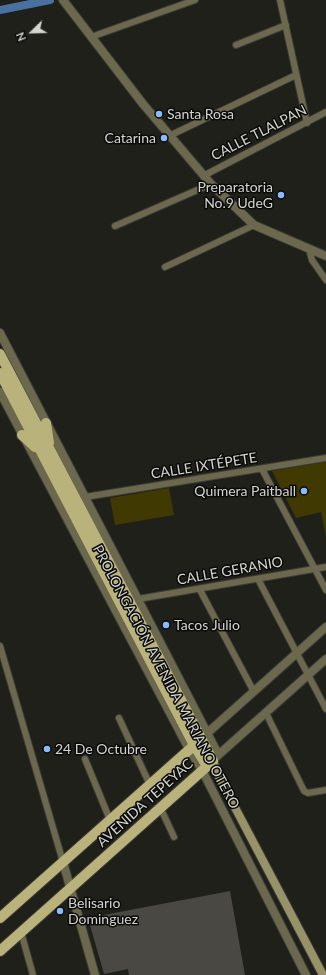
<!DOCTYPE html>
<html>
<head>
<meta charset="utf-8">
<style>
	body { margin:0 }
	#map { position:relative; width:326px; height:975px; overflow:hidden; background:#20201b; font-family:Lato,sans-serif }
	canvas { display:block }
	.north { position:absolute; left:12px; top:12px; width:40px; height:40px; -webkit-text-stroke:3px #0a0a08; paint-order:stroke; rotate:247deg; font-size:11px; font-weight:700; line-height:16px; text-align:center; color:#d4d4d1 }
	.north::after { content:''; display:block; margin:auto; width:14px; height:18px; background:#d4d4d1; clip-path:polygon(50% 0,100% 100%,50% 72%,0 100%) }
</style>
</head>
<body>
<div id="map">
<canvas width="326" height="975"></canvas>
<div class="north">N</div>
</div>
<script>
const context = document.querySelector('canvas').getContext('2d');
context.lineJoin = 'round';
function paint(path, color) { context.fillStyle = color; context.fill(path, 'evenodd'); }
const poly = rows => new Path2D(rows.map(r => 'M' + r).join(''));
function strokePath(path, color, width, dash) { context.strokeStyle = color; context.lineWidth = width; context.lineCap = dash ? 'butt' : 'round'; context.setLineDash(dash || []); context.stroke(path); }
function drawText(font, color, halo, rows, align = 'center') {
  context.font = font + ' Lato,sans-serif'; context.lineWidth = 3; context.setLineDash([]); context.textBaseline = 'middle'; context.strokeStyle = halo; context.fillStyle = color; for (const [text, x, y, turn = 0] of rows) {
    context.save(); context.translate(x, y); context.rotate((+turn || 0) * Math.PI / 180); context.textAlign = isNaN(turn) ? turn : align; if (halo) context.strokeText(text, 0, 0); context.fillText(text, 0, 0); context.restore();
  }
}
paint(poly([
	[326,462,326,537,321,512,296,518,272,471],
	[169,488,174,515,115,525,110,498]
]), '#403902');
strokePath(poly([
	[0,10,50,0]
]), '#4a70a0', 8);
paint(poly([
	[230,891,245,975,129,975,128,969,104,974,88,918]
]), '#494843');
const minor = poly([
	[280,0,307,123],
	[91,37,195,0],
	[236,45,286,25],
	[169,136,296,75],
	[203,176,326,112],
	[115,226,211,184],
	[309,249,312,260,326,280],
	[165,267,254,225],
	[262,469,326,590],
	[85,497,326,458],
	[258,579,326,709],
	[200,590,254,692],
	[138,599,326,567],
	[0,646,63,862],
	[266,713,304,791,308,793,326,790],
	[119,718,150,785],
	[85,759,110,820],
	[160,807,174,837],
	[21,932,33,975]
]);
const tertiary = poly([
	[63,0,143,104,211,184,254,225,326,256],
	[0,333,218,754],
	[0,392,189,749,202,770,306,975],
	[204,736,326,627],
	[216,757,326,659],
	[63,862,95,975]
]);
const secondary = poly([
	[213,761,219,777,323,975]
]);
const primary = poly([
	[0,354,213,761,0,951],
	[0,373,194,745,207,766],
	[46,423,49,443],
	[22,435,35,447],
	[0,918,199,741]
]);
strokePath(minor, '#3d3d38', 8);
strokePath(tertiary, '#3d3d38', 10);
strokePath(secondary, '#3d3d38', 10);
strokePath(primary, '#3d3d38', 12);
strokePath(minor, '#6b684e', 6);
strokePath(tertiary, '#6b684e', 8);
strokePath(secondary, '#979267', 8);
strokePath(primary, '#b9b27a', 10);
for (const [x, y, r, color] of [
	[159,114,4,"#88bafc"],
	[164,138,4,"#88bafc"],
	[281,195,4,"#88bafc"],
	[304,491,4,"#88bafc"],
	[166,625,4,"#88bafc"],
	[47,749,4,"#88bafc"],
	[60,911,4,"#88bafc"]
]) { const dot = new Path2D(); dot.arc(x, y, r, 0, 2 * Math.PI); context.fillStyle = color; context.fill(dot); strokePath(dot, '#0a0a08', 1.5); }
drawText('14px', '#d4d4d1', '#0a0a08', [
	["Santa Rosa",167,114],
	["Catarina",156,138,"right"],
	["Preparatoria",273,187,"right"],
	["No.9 UdeG",273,203,"right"],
	["Quimera Paitball",296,491,"right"],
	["Tacos Julio",174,625],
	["24 De Octubre",55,749],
	["Belisario",68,903],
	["Dominguez",68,919]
], 'left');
drawText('14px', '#d4d4d1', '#0a0a08', [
	["CALLE TLALPAN",259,133,-27],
	["CALLE IXTÉPETE",204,466,-9],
	["CALLE GERANIO",230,571,-10],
	["PROLONGACIÓN AVENIDA MARIANO OTERO",166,677,62],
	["AVENIDA TEPEYAC",145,803,-42]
]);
</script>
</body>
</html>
